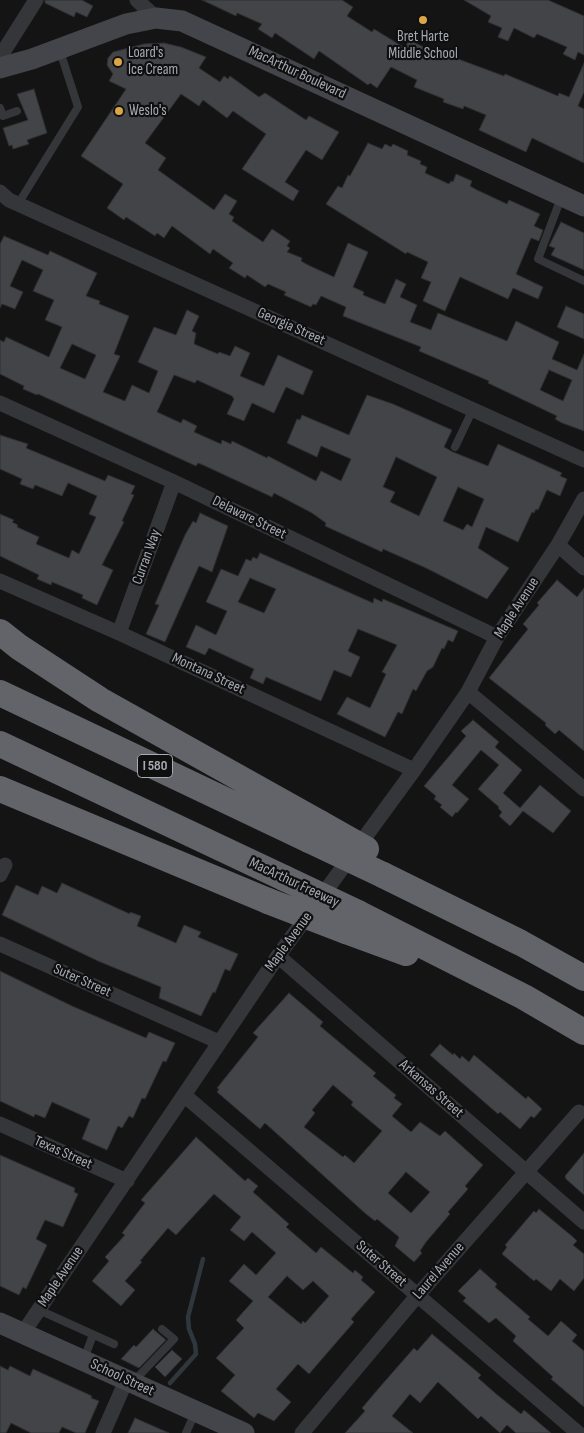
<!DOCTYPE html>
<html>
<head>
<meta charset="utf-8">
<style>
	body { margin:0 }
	canvas { display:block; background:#141415 }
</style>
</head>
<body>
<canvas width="584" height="1433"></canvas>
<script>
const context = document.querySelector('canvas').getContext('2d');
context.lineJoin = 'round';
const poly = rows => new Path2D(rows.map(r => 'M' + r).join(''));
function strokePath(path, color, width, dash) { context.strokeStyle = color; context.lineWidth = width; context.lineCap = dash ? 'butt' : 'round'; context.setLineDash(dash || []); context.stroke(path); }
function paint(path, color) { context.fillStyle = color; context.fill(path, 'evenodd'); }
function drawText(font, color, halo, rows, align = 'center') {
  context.font = font + ' "Sofia Sans Condensed",sans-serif'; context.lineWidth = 4.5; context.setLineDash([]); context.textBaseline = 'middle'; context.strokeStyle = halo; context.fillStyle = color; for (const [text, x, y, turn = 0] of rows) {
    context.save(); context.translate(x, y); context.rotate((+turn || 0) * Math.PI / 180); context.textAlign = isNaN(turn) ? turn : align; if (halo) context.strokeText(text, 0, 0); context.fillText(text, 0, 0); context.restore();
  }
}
strokePath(poly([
	[170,1383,196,1354,195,1344,189,1329,188,1317,203,1259]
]), '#2f373c', 4.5);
const building = poly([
	[45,0,82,0,93,6,87,17,76,12,74,17,45,3,45,0],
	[202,0,342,0,353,7,347,16,372,32,374,29,405,48,409,40,449,59,450,56,504,76,505,74,558,96,559,93,569,97,584,63,584,92,578,106,584,109,584,163,532,138,526,152,479,130,486,115,464,106,463,109,443,102,444,99,414,87,417,80,391,67,377,88,370,83,368,85,319,51,314,59,275,33,272,38,258,29,262,24,237,13,236,16,202,0],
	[464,0,548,0,573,11,584,16,584,55,578,52,575,60,563,54,567,47,537,34,534,38,514,28,508,41,498,37,502,28,488,22,491,16,464,0],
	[164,43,181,47,206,57,199,68,220,82,224,76,228,79,230,76,259,97,265,93,306,120,309,116,339,132,322,160,306,150,285,182,299,191,293,201,242,169,266,134,233,111,227,118,203,100,199,106,181,94,145,143,166,158,158,170,214,210,225,194,237,201,229,214,234,217,232,221,263,242,272,229,290,241,287,246,290,248,287,252,302,258,301,261,308,265,334,277,348,243,368,252,353,287,364,292,363,295,385,304,396,279,406,284,400,297,417,305,410,322,431,330,438,313,507,341,516,321,559,342,552,359,577,370,584,354,584,431,562,423,555,419,557,416,488,383,489,381,419,351,421,347,343,316,346,307,321,296,316,305,313,304,311,307,284,295,286,292,268,284,265,287,247,275,245,278,229,268,233,263,213,249,210,254,172,226,164,238,157,233,155,236,126,217,124,220,107,208,123,184,81,156,126,89,109,81,113,74,107,65,108,58,113,52,144,44,164,43],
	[549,370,572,380,563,401,540,390,549,370],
	[34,89,47,133,27,140,29,144,13,149,12,145,9,146,3,128,28,120,17,94,34,89],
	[368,143,382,149,385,144,391,147,393,144,408,151,407,155,421,161,420,164,427,167,425,173,449,184,451,181,453,182,456,174,472,181,470,186,477,190,507,204,509,200,540,214,534,226,543,230,539,241,531,238,516,274,543,287,538,299,513,288,508,299,460,277,445,311,423,301,431,282,421,278,428,262,407,252,406,254,326,204,338,186,342,188,348,175,350,176,368,143],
	[561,222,584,233,584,270,551,255,555,248,549,246,561,222],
	[4,236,48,255,50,251,97,273,86,296,100,301,99,304,129,316,114,354,120,356,103,392,125,401,132,385,149,393,158,371,138,362,154,327,176,335,187,310,199,316,192,331,196,333,194,344,218,354,219,352,230,356,235,346,250,353,240,376,264,386,278,355,313,371,303,395,286,387,274,413,252,403,244,421,227,414,234,399,232,396,197,380,195,383,174,375,157,412,181,423,183,419,197,426,194,432,221,444,222,440,231,444,232,441,267,458,268,456,316,481,321,471,341,481,351,459,321,446,317,457,287,443,297,419,300,420,302,415,349,435,367,395,393,404,452,430,444,447,453,452,488,466,498,444,562,473,560,476,567,479,560,496,547,490,538,510,536,509,534,513,532,512,518,542,486,527,478,548,509,568,487,599,426,568,383,549,382,552,325,526,326,523,312,513,274,493,272,497,203,465,198,463,196,466,38,394,37,395,23,389,24,386,0,374,0,340,4,342,6,337,49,357,62,327,45,320,54,300,33,291,43,270,22,260,10,286,23,292,15,309,2,304,0,308,0,244,4,236],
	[72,344,96,355,85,379,60,368,72,344],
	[396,457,437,477,419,516,390,502,395,492,383,487,396,457],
	[458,487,484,499,472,527,467,524,463,530,443,521,458,487],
	[566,306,584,314,584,339,557,327,566,306],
	[0,435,28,444,26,448,105,481,108,475,135,486,131,494,134,495,122,521,124,522,102,565,113,570,97,605,82,598,83,595,52,582,51,585,37,579,39,575,0,556,0,514,14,520,12,522,18,525,17,527,39,537,36,544,69,558,72,550,79,554,96,517,89,514,97,496,68,483,62,496,35,485,33,489,20,484,22,479,0,469,0,435],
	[200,513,228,526,212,572,199,566,165,642,146,634,159,605,155,604,170,569,185,535,193,521,196,523,200,513],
	[260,553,373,603,374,598,382,602,383,599,458,631,453,642,448,640,444,649,442,648,433,667,427,671,416,691,413,689,402,714,398,712,385,737,337,714,347,697,370,708,386,674,382,672,397,645,358,629,348,651,360,657,351,677,334,670,321,701,266,677,263,684,250,678,254,669,209,648,205,655,186,647,196,625,216,635,227,611,206,602,221,569,238,576,246,559,251,561,253,557,257,559,260,553],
	[250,578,276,589,264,613,238,602,250,578],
	[557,580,577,597,584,588,584,751,559,730,555,734,545,725,546,723,489,678,528,629,523,624,539,605,537,603,557,580],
	[473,720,499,742,495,747,522,770,503,793,520,808,540,785,571,811,553,833,523,811,510,826,499,816,502,812,498,808,499,807,478,789,499,765,481,750,452,785,469,799,457,813,456,812,452,817,440,807,442,805,434,799,436,796,424,786,466,736,461,731,473,720],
	[62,883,130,914,130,912,141,916,137,926,176,943,184,925,201,932,198,937,238,954,230,971,225,969,215,993,213,992,201,1016,159,998,161,987,98,961,2,915,16,885,38,895,42,886,57,893,62,883],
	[0,971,72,1006,146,1038,149,1032,175,1043,166,1062,163,1061,145,1099,142,1098,133,1118,129,1116,122,1128,118,1126,107,1150,82,1139,90,1119,52,1102,45,1118,35,1114,34,1117,0,1101,0,971],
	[289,993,323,1022,320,1026,376,1073,373,1076,396,1095,394,1098,402,1104,392,1116,411,1132,420,1122,440,1136,445,1131,483,1165,465,1186,468,1189,448,1212,450,1214,426,1242,420,1251,422,1253,414,1262,395,1246,399,1237,377,1219,375,1221,366,1214,265,1123,260,1129,217,1092,219,1089,217,1088,258,1037,253,1033,289,993],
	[333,1085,353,1102,351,1105,382,1131,354,1163,345,1155,343,1157,304,1127,315,1113,312,1110,333,1085],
	[406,1172,430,1192,411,1213,388,1193,406,1172],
	[440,1044,453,1055,454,1053,460,1059,462,1056,469,1062,474,1055,526,1099,528,1096,542,1109,534,1118,531,1116,520,1129,500,1112,498,1114,430,1055,440,1044],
	[196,1137,245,1181,248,1178,258,1186,253,1192,289,1224,286,1227,316,1253,321,1247,353,1273,355,1270,363,1277,361,1280,375,1292,351,1319,354,1322,309,1374,298,1364,276,1389,291,1402,274,1421,258,1413,254,1418,221,1391,235,1375,216,1358,244,1328,236,1320,253,1301,229,1281,244,1264,256,1275,276,1253,252,1232,244,1241,230,1230,241,1217,214,1194,176,1235,168,1228,140,1261,142,1262,125,1281,135,1290,121,1306,92,1281,109,1261,105,1257,125,1235,122,1233,145,1203,141,1200,196,1137],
	[287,1276,303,1290,313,1281,329,1296,305,1323,303,1321,301,1324,268,1297,287,1276],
	[584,1153,584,1195,566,1179,565,1176,584,1153],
	[0,1155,75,1188,74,1192,78,1194,63,1227,45,1220,36,1239,47,1245,26,1289,23,1287,19,1295,0,1286,0,1155],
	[539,1209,573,1237,577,1241,573,1245,584,1254,584,1278,574,1291,560,1279,551,1291,536,1279,534,1281,502,1254,507,1247,505,1245,534,1211,536,1213,539,1209],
	[480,1269,497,1284,495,1287,530,1317,528,1319,548,1336,561,1321,577,1335,572,1341,584,1351,584,1407,551,1379,553,1377,513,1341,516,1336,496,1318,489,1323,463,1301,466,1298,458,1291,480,1269],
	[153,1329,166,1340,139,1368,121,1359,134,1345,136,1347,153,1329],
	[432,1334,481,1375,478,1378,495,1393,521,1414,524,1410,551,1433,516,1433,507,1425,500,1433,481,1416,478,1419,438,1382,420,1403,410,1394,392,1416,413,1433,345,1433,365,1411,362,1408,379,1388,414,1348,417,1351,432,1334],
	[172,1350,182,1359,165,1377,155,1367,172,1350],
	[0,1366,8,1370,10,1366,30,1376,33,1369,92,1396,91,1398,99,1401,85,1433,76,1433,62,1427,59,1433,31,1433,11,1423,6,1433,0,1433,0,1366],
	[135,1418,169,1433,128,1433,135,1418]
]);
paint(building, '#434448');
strokePath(building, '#2e2e31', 1);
strokePath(poly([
	[0,108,3,116,17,111],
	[561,198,538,259,584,281],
	[18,204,78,107,60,51],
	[455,447,473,409],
	[39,1310,114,1344],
	[84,1359,93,1335],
	[133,1382,174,1339,162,1329],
	[186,1433,195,1413]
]), '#35363a', 8);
strokePath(poly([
	[137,0,156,18],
	[0,57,36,0],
	[0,192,9,200,584,460],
	[0,403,174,482,497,637],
	[558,545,584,568],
	[0,581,119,633,414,770],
	[119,633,174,482],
	[468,692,584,789],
	[0,875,5,865],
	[0,944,219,1042],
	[278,956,584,1222],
	[184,1095,578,1433],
	[0,1124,127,1181],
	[23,1333,278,956,414,770,468,692,497,637,558,545,584,499],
	[103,1433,126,1381],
	[302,1433,417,1296,579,1112]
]), '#35363a', 15);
strokePath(poly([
	[0,68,32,59,126,24,156,18,182,21,584,206],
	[0,1323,244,1433]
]), '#44454a', 21);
strokePath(poly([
	[0,632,19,647,100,700,320,823],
	[0,693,309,840],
	[0,744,284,878],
	[0,789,268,901],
	[383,875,521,943,584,978],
	[358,913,524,997,584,1032],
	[346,931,406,953]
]), '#62646a', 26);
strokePath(poly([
	[320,823,366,849],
	[309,840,383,875],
	[284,878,358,913],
	[268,901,346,931]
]), '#62646a', 26);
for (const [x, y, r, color] of [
	[423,20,5,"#dba646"],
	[118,62,5,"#dba646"],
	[119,111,5,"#dba646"]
]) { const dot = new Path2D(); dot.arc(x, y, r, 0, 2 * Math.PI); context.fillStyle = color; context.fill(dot); strokePath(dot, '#0f0f10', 2); }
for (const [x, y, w] of [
	[155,766,35]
]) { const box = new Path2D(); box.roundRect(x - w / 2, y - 11.5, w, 23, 4); context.fillStyle = '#0f0f10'; context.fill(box); strokePath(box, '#a7abb4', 1); }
drawText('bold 14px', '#a7abb4', null, [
	["I 580",155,766]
]);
drawText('15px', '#a7abb4', '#0f0f10', [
	["Bret Harte",423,37,"center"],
	["Middle School",423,54,"center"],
	["Loard's",128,53],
	["Ice Cream",128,70],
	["Weslo's",129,111]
], 'left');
drawText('15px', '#a7abb4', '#0f0f10', [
	["MacArthur Boulevard",297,73,25],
	["Georgia Street",291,327,24],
	["Delaware Street",249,518,26],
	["Curran Way",147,557,-70],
	["Maple Avenue",517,608,-57],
	["Montana Street",208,674,25],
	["MacArthur Freeway",294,883,25],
	["Maple Avenue",289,942,-54],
	["Suter Street",82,981,24],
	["Arkansas Street",431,1089,41],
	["Texas Street",63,1153,24],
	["Suter Street",381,1264,41],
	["Laurel Avenue",439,1271,-49],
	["Maple Avenue",61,1277,-56],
	["School Street",122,1378,25]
]);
</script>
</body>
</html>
